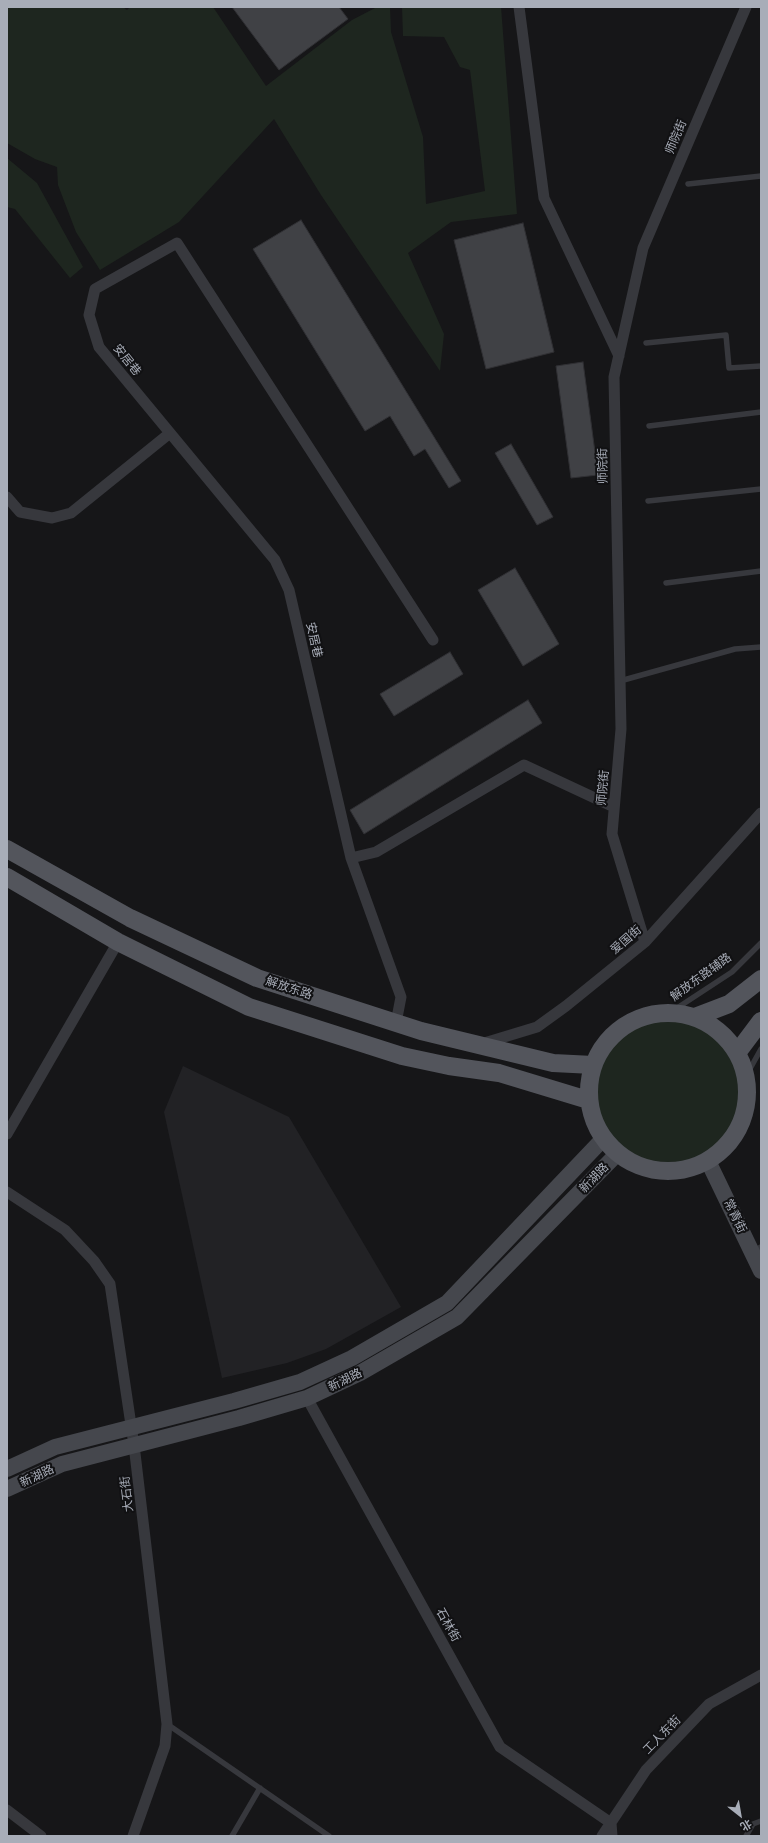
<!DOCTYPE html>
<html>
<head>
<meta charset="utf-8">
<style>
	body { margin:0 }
	#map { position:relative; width:768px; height:1843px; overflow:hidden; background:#161618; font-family:"Public Sans","Noto Sans SC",sans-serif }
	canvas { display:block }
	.frame { position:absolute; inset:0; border:8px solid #a8adb8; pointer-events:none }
	.north { position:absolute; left:720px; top:1795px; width:40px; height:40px; -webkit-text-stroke:3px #111113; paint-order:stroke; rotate:149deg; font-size:11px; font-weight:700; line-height:16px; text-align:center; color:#a8adb8 }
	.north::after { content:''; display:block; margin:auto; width:14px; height:18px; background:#a8adb8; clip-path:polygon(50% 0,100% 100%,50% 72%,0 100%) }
</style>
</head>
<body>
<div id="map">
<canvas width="768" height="1843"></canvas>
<div class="frame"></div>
<div class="north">北</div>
</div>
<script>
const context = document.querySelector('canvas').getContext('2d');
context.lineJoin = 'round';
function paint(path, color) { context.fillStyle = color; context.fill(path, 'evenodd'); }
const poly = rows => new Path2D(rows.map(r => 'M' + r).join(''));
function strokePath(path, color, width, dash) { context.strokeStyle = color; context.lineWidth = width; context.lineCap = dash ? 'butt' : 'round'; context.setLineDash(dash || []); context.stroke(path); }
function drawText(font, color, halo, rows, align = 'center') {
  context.font = font + ' "Public Sans","Noto Sans SC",sans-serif'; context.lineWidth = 4; context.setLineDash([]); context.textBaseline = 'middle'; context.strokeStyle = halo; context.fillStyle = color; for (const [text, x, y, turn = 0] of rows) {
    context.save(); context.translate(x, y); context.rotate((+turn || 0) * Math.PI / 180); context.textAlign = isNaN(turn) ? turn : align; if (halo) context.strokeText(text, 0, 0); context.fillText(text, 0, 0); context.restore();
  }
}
paint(poly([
	[183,1066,289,1117,401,1307,326,1349,287,1363,222,1378,164,1112]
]), '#222225');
paint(poly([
	[7,7,123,7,127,10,130,7,213,7,266,86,352,20,377,7,390,7,391,32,423,137,426,204,485,191,470,70,460,67,444,37,403,36,402,7,501,7,517,214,451,222,408,253,444,334,440,371,321,195,274,119,179,222,100,270,76,232,58,185,57,167,35,159,7,143],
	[7,158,37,183,83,267,70,278,15,209,7,207],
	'589 1092a79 79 0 1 1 158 0a79 79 0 1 1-158 0Z'
]), '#1e261f');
const building = poly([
	[232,7,339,7,348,19,279,70,232,7],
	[301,220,461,481,449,488,425,449,414,456,390,416,365,431,253,249,301,220],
	[523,223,554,352,486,369,454,240,523,223],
	[583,362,598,475,571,478,556,366,583,362],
	[511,444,553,517,537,525,495,453,511,444],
	[515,568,559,644,523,666,478,590,515,568],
	[450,652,463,674,394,716,380,694,450,652],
	[528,700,542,723,364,834,350,810,528,700]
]);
paint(building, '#404145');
strokePath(building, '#303034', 1);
strokePath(poly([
	[688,184,761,176],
	[646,343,726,335,729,368,761,366],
	[649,426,761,412],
	[648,501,761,489],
	[666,583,761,571],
	[620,681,735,649,761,647],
	[671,1012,732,972,761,943],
	[746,1076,761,1049],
	[752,1252,761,1247],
	[167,1724,329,1836],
	[232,1836,260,1788],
	[746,1836,753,1824,761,1821]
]), '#37383d', 5.5);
strokePath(poly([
	[519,7,544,198,619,356],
	[7,497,20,512,52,518,71,513,170,433],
	[351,858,376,852,524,765,614,807],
	[645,942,612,834,621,729,614,377,643,248,746,7],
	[396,1023,401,997,351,858,289,590,275,560,99,347,89,315,95,289,177,243,433,640],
	[481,1044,537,1027,566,1006,645,942,761,813],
	[7,1134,118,942],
	[7,1192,65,1230,94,1261,110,1284,134,1445,167,1724,165,1746,133,1836],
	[307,1398,500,1747,611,1823,612,1836],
	[7,1810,41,1836],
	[602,1836,646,1770,709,1704,761,1675]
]), '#37383d', 11);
strokePath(poly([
	[708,1161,761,1271],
	[7,1469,55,1447,234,1401,300,1382,352,1358,447,1303,603,1139],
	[7,1489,62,1464,239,1418,307,1398,360,1373,457,1317,617,1154]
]), '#45474d', 16);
strokePath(poly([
	[7,849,130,918,257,978,421,1031,553,1063,593,1065],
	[7,877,118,942,249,1007,402,1056,449,1066,499,1073,588,1100],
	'589 1092a79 79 0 1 1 158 0a79 79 0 1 1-158 0Z',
	[695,1017,729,1004,761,979],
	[737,1053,761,1021]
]), '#53555c', 18);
drawText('12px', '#a8adb8', '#111113', [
	["师院街",676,137,-67],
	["安居巷",127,360,51],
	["师院街",603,466,-91],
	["安居巷",314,640,77],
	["师院街",603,788,-85],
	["爱国街",626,940,-41],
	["解放东路辅路",701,977,-36],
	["解放东路",289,988,18],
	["新湖路",594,1178,-46],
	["常青街",735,1216,64],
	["新湖路",345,1380,-26],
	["新湖路",37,1476,-25],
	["大石街",127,1494,-97],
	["石林街",448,1625,61],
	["工人东街",662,1735,-46]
]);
</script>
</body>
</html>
